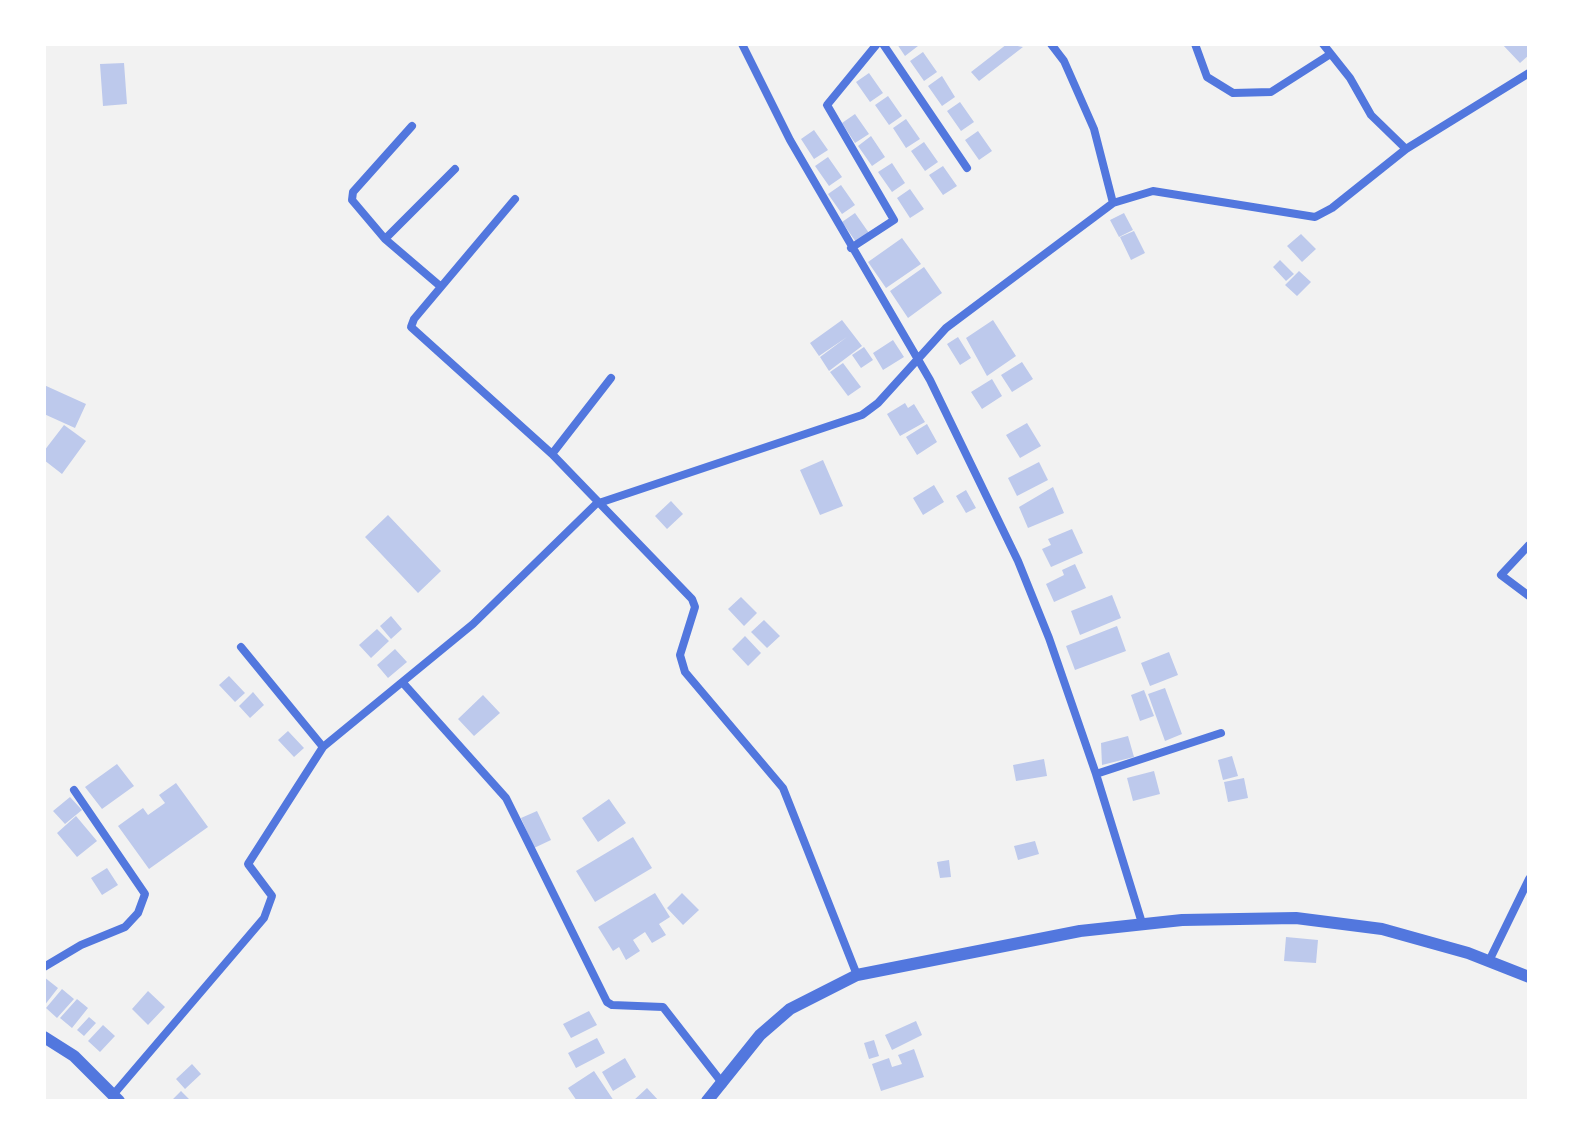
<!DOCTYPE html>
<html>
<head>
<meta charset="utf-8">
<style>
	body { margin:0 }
	#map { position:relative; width:1573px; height:1145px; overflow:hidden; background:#f2f2f2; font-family:Quicksand,sans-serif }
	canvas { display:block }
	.frame { position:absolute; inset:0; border:46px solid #fff; pointer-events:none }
</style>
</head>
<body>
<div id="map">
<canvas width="1573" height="1145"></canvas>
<div class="frame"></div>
</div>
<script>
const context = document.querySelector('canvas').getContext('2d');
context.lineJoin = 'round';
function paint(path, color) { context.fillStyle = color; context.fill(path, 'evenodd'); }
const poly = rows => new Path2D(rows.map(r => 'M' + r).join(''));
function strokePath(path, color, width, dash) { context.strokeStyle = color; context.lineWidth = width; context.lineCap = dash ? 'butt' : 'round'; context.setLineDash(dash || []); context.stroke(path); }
paint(poly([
	[897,44,917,44,918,46,905,56],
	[1007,44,1023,47,979,81,971,72],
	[1502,44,1529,44,1529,55,1520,63],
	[923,52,937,72,924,81,910,61],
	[124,63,127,104,103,106,100,64],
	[869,73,883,93,870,102,856,82],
	[942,76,955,97,942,106,928,86],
	[888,96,902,116,889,125,875,105],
	[960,102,974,122,961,131,947,111],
	[855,114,869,134,855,143,842,123],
	[906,119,920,139,906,148,893,128],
	[814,130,828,150,814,159,801,139],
	[978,131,992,151,979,160,965,140],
	[871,136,885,157,872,166,858,146],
	[924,142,938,162,925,171,911,151],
	[828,157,842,177,829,186,815,166],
	[892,163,905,183,892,192,878,172],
	[943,166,957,186,943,195,929,175],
	[841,185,855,205,842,214,828,194],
	[910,189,924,209,910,218,897,198],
	[855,213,869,233,856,242,842,222],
	[1124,213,1133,230,1119,237,1110,220],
	[1134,231,1145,253,1131,260,1120,237],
	[1301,234,1316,249,1302,262,1287,246],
	[902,238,921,264,886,288,868,262],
	[1280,260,1294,274,1286,281,1273,267],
	[924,267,942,293,908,318,890,291],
	[1299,271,1311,282,1297,296,1285,285],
	[842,320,862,346,829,371,820,357,847,337,819,356,810,343],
	[993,320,1016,356,987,376,966,338],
	[958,337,971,358,960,365,947,344],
	[893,340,904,357,883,370,873,353],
	[864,347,873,360,861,368,852,355],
	[1022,362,1033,379,1012,392,1001,375],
	[843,363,861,387,848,396,830,372],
	[992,379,1002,396,982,409,971,392],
	[44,385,86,404,75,428,44,414],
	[905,403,908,408,914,404,925,422,900,436,887,414],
	[1027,423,1041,446,1020,458,1006,435],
	[927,424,937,442,917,455,906,437],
	[64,425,86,441,62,474,44,460,44,451],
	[823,460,843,506,820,515,800,470],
	[1039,462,1048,480,1017,496,1008,478],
	[934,485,944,502,923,515,913,498],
	[1053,487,1064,513,1028,528,1019,507],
	[966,490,976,508,966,513,956,496],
	[671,501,683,514,667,529,655,516],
	[388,515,441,571,418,593,365,537],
	[1072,529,1083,553,1051,567,1042,549,1051,545,1048,539],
	[1075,564,1086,588,1054,602,1046,584,1064,575,1062,570],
	[1112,595,1121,618,1080,635,1071,611],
	[741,597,757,613,744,626,728,609],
	[391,616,402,629,391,639,380,626],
	[764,620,780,636,767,648,751,632],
	[1117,626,1126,651,1075,670,1066,646],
	[377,629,389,641,371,658,359,645],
	[745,636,761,653,748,666,732,649],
	[395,649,407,662,388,678,377,665],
	[1169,652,1178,675,1150,686,1141,663],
	[229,676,245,693,235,702,219,685],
	[1165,688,1182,734,1165,741,1148,694],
	[1144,690,1154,716,1140,721,1131,695],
	[253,692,264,705,250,718,239,706],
	[483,695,500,713,474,736,458,719],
	[288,731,304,748,294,757,278,740],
	[1128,736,1134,757,1102,765,1101,743],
	[1232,756,1238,776,1223,780,1218,760],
	[1044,759,1047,776,1016,781,1013,765],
	[117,764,134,786,102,809,85,787],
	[1154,771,1160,794,1133,801,1127,778],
	[1244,778,1248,798,1228,802,1224,782],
	[176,783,208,827,149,869,118,826,143,808,148,815,165,803,159,795],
	[70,797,82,810,65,824,53,811],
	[609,799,626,823,598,842,582,818],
	[537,811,551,840,534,848,521,818],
	[76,816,97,841,77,857,57,833],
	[633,837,652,868,595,902,576,871],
	[1035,841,1039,854,1018,860,1014,846],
	[949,860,951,877,940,878,937,862],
	[107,868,118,885,102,895,91,878],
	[655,893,670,917,659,924,666,935,652,943,645,932,633,940,640,951,626,960,619,947,613,951,598,927],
	[682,893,699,910,683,925,667,908],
	[1286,937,1318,940,1316,963,1284,961],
	[44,977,58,988,44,1006],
	[62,989,74,999,57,1018,46,1008],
	[148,991,165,1007,148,1025,132,1009],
	[77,999,88,1008,72,1028,60,1018],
	[589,1011,597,1025,571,1038,563,1024],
	[89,1017,96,1023,84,1036,77,1030],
	[916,1021,922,1035,892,1050,885,1035],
	[103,1025,115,1036,100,1052,88,1041],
	[597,1038,605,1053,576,1068,568,1053],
	[874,1040,879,1056,869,1059,864,1043],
	[914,1049,924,1077,881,1091,872,1064,889,1058,892,1067,902,1064,898,1055],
	[625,1058,636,1077,613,1091,602,1072],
	[192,1064,201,1074,185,1089,176,1079],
	[594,1071,614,1101,577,1101,568,1088],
	[647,1088,659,1101,633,1101],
	[181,1091,191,1101,171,1101]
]), '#bdc9ec');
strokePath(poly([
	[742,44,790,140,930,380,1018,561,1049,638,1096,774,1142,923],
	[883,44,967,168],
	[1051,44,1064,61,1094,129,1113,203],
	[1195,44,1207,77,1233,93,1271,92,1329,55],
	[1323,44,1350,78,1371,115,1406,149],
	[412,126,353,192,352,200,385,239,440,286],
	[515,199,414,319,411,327,552,454,692,599,695,607,680,655,685,672,783,788,857,975],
	[385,239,455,169],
	[851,248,894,220,827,105,877,44],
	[552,454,611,378],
	[1529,545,1501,575,1529,596],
	[241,647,323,747],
	[403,683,506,798,607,1002,612,1005,663,1007,723,1084],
	[1096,774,1221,733],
	[1489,961,1529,879],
	[44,967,81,945,125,927,138,913,145,894,74,790],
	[113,1095,264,918,272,896,248,864,323,747,473,624,596,504,862,415,878,403,946,328,1113,203,1153,191,1315,217,1332,208,1406,149,1529,73]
]), '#5277de', 8);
strokePath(poly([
	[44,1037,74,1056,119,1101],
	[707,1101,760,1035,790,1009,857,975,1080,931,1182,920,1296,918,1382,929,1468,953,1529,977]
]), '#5277de', 12);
</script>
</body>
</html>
